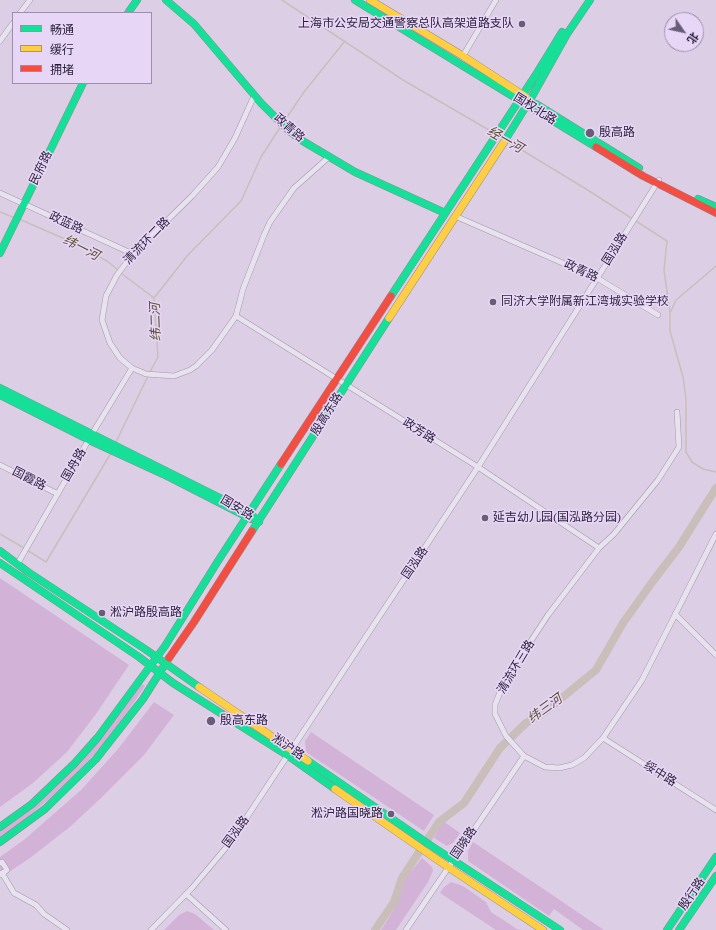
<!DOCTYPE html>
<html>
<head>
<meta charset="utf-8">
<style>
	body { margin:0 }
	#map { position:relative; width:716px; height:930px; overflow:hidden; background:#dccfe5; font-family:"PT Serif","Noto Sans SC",serif }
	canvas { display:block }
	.legend { position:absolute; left:12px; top:12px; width:140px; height:72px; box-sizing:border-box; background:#e8d6f6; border:1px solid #9c8dab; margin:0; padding:5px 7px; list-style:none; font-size:12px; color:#291f3a }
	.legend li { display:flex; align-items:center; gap:8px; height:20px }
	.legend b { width:20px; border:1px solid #9c8dab }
	.north { position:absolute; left:664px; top:12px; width:40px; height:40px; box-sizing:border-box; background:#e8d6f6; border:1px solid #9c8dab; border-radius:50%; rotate:124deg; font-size:11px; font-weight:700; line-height:16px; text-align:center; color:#291f3a }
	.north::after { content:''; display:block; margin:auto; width:14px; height:18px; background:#685d76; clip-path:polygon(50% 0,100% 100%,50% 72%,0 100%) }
</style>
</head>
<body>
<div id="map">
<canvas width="716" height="930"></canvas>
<ul class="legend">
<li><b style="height:5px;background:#16e098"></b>畅通</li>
<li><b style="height:5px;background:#ffcf43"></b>缓行</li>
<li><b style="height:5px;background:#f24e42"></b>拥堵</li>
</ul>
<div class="north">北</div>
</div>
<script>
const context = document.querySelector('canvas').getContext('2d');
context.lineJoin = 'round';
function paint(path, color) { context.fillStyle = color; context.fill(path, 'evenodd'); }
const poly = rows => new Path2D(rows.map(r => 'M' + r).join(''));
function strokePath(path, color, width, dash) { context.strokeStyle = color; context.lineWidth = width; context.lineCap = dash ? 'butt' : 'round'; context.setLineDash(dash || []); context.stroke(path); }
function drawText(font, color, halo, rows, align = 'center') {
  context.font = font + ' "PT Serif","Noto Sans SC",serif'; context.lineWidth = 3; context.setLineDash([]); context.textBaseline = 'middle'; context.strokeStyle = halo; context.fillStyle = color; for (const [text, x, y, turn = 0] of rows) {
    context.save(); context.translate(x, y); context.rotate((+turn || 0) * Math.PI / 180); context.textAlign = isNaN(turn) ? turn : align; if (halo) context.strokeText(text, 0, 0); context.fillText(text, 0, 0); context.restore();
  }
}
paint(poly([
	[0,578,129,665,96,714,67,752,33,783,0,807],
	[141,683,145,686,117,728,99,749,72,778,48,800,14,828,0,838,0,831,31,809,81,763],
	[154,702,174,715,144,755,100,799,71,826,30,858,0,878,0,857,25,839,81,790,118,749],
	[311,732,434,815,424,831,306,752,305,741],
	[443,821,460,833,453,843,447,846,434,838],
	[473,842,542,888,604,930,583,930,554,909,549,916,468,861,468,851],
	[422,858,432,867,433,871,428,882,396,930,381,930,393,911,405,879],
	[451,882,463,886,486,902,491,912,517,929,523,930,496,930,440,893,443,888],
	[187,911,195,914,214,930,164,930,179,915]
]), '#d3b2d8');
strokePath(poly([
	[282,0,403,80,494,133],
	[283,123,304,92,345,41],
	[507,141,586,189,667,241,664,270,670,313,670,331,683,377,686,399,686,452,692,462,703,469,716,472],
	[0,212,15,218],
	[19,219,74,243,107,261,118,270],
	[121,273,154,298],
	[671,311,676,300,716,266],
	[150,372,158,357,154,298,187,256,241,201,261,157,281,126],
	[115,444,148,376],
	[0,534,24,548],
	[27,550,46,562,111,453]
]), '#cabeba', 1.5);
strokePath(poly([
	[375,930,394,902,402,878,439,822,464,803,500,748,526,723,547,710,596,670,623,623,653,581,679,547,716,488]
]), '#cabeba', 8);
const street = poly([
	[20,13,30,0],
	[0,41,13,23],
	[463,56,496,0],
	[254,96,235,138,218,167,192,196,133,254,117,275,106,296,102,320,110,343,120,358,132,368,146,374,174,376,190,370,196,366,212,350,236,316,243,289,264,235,270,222,294,188,329,157],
	[0,193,133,254],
	[455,216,597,278,658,315],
	[236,316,478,467,599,548],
	[677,412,679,447,658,480,614,534,599,548,548,615,508,676,502,687,495,705,495,714,506,736,524,756,545,767,559,768,572,765,584,758,603,738,642,680,716,534],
	[0,465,58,494],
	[18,563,92,434,132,368],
	[675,614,716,655],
	[603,738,716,810],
	[0,863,2,862,7,870,0,875],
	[2,873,14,893,36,905,44,914,67,930],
	[186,894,226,930],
	[151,930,192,888,229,844,243,823,478,467,659,180],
	[406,930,524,756]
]);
const fast = poly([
	[166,0,194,24,261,103,287,129,301,140,355,172,445,213],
	[355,0,596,147],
	[128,13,137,0],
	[536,104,639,168],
	[504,142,530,100,567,34,590,0],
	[698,199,716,207],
	[0,253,83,83],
	[391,296,535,76,562,32],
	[0,388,250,513,259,522],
	[0,395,89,440,163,474,251,519],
	[252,531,389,318],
	[0,551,28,572,145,649,199,687],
	[0,563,139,657,173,683,287,755,335,789],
	[308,761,430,845,560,930],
	[0,827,32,804,75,763,98,737,165,646,218,561,281,464],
	[0,842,45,809,96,759,143,699,169,658],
	[667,930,716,857],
	[679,930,716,876]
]);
const slow = poly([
	[370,0,463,56,526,97],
	[389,318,504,142],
	[199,687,308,761],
	[335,789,448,867,543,930]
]);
const jam = poly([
	[596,147,643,176,716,213],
	[281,464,391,296],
	[169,658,194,622,252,531]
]);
strokePath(street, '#a198ab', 6);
strokePath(fast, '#91889a', 8);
strokePath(slow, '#91889a', 8);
strokePath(jam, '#91889a', 8);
strokePath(street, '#e8e1ee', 5);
strokePath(fast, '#16e098', 7);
strokePath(slow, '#ffcf43', 7);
strokePath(jam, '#f24e42', 7);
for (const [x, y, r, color] of [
	[522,24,4,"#685d76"],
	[590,133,5,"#685d76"],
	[493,302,4,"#685d76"],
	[485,518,4,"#685d76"],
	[102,613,4,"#685d76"],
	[211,721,5,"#685d76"],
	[391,814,4,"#685d76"]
]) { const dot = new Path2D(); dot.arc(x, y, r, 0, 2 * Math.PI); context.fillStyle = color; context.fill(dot); strokePath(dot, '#e8d6f6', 1.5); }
drawText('12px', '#291f3a', '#e8d6f6', [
	["上海市公安局交通警察总队高架道路支队",514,24,"right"],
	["殷高路",599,133],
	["同济大学附属新江湾城实验学校",501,302],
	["延吉幼儿园(国泓路分园)",493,518],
	["淞沪路殷高路",110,613],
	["殷高东路",220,721],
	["淞沪路国晓路",383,814,"right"]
], 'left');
drawText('12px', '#291f3a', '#e8d6f6', [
	["国权北路",535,109,32],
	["政青路",289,128,41],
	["民府路",41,168,-64],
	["政蓝路",66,223,25],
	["清流环二路",147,241,-46],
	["国泓路",615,249,-58],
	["政青路",581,271,25],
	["殷高东路",327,414,-58],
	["政芳路",419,431,32],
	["国舟路",74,465,-60],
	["国霞路",29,479,27],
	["国安路",237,508,31],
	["国泓路",415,563,-56],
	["清流环三路",516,667,-59],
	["淞沪路",288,747,34],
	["绥中路",660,774,32],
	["国泓路",236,832,-54],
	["国晓路",464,843,-56],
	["殷行路",692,894,-56]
]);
drawText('italic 13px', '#5a512f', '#e8d6f6', [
	["经一河",505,140,30],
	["纬一河",81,248,27],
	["纬二河",156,322,-92],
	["纬三河",545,709,-36]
]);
</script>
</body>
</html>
